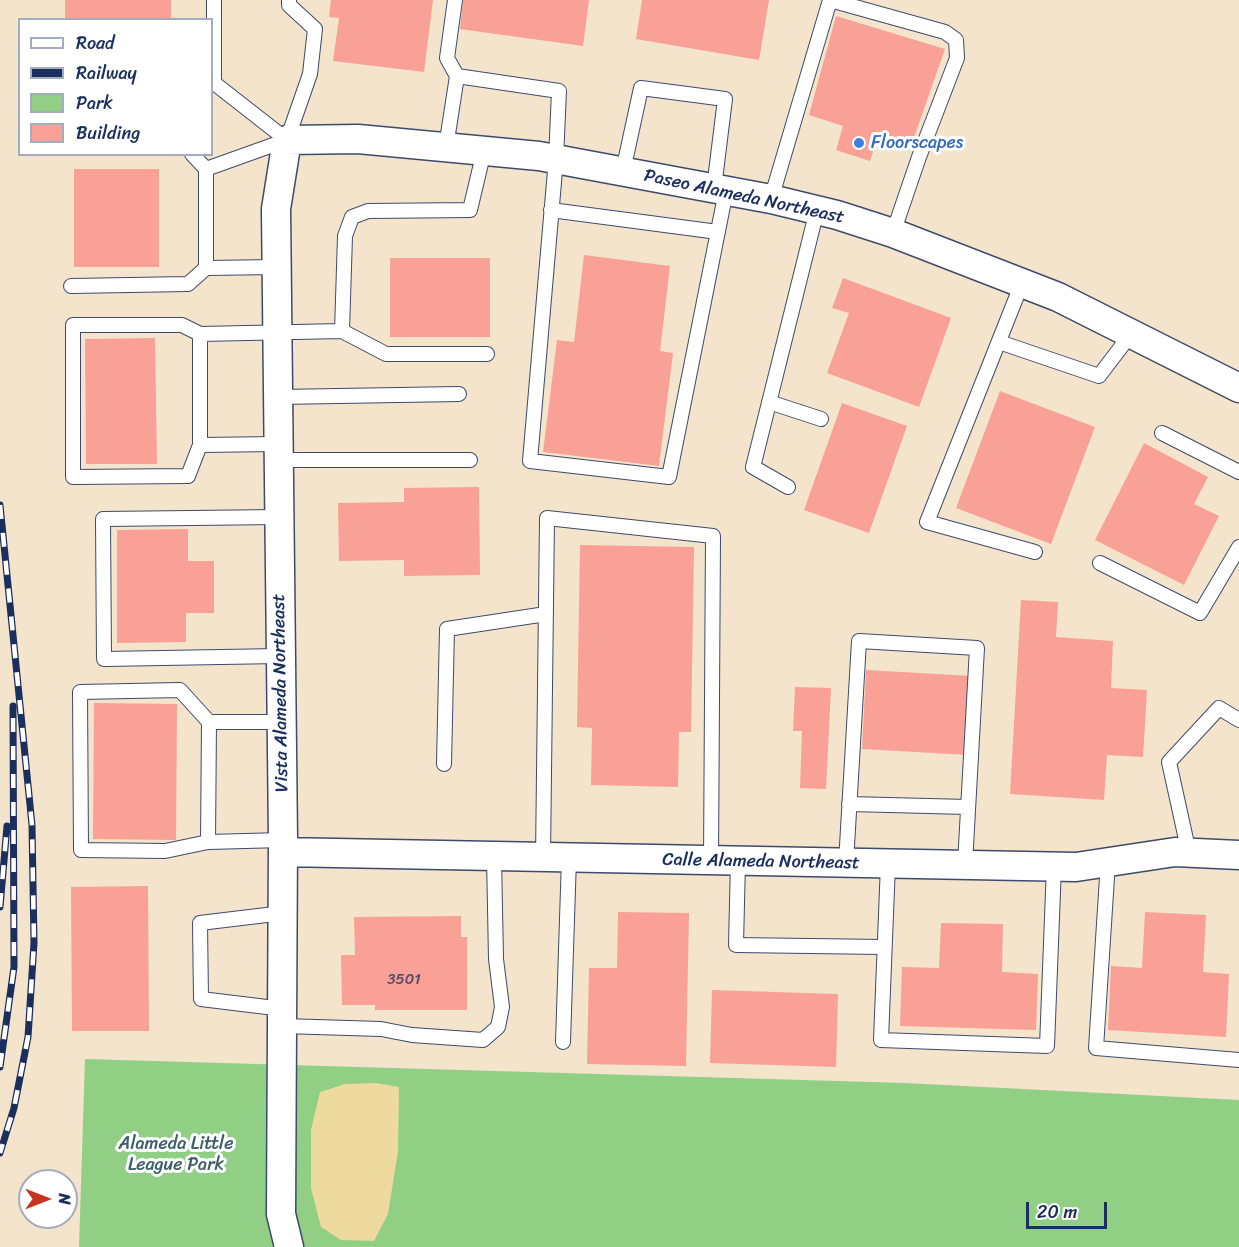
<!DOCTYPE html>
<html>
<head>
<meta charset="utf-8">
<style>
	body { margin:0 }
	#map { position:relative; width:1239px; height:1247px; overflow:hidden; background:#f4e4cb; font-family:Sriracha,sans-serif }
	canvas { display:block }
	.legend { position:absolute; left:18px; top:18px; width:195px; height:138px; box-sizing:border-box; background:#fff; border:2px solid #a4acbf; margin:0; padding:8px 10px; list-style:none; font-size:18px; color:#1b2f5e }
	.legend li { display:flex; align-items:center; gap:12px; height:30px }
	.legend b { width:30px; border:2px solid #a4acbf }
	.north { position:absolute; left:18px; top:1169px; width:60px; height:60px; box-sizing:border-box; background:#fff; border:2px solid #a4acbf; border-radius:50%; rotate:90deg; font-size:16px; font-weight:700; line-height:24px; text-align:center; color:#1b2f5e }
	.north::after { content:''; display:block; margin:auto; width:21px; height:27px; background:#c8321e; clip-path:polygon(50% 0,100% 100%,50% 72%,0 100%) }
	.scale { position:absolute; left:1026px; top:1202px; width:81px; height:27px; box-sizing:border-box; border:3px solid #1b2f5e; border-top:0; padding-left:8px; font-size:18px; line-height:21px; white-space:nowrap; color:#1b2f5e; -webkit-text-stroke:4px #fff; paint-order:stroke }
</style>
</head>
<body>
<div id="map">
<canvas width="1239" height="1247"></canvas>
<ul class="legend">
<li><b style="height:8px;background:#fff"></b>Road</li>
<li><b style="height:8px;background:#1b2f5e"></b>Railway</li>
<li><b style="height:16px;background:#91cf85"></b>Park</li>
<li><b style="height:16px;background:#f9a196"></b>Building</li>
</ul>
<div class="north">N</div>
<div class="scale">20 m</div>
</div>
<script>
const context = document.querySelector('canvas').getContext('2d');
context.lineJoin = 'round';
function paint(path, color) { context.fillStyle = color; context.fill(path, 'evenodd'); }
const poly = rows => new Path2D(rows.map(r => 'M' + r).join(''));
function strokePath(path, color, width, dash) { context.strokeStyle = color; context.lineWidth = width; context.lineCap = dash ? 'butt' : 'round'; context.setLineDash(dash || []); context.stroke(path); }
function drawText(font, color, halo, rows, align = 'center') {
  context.font = font + ' Sriracha,sans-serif'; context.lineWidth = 6; context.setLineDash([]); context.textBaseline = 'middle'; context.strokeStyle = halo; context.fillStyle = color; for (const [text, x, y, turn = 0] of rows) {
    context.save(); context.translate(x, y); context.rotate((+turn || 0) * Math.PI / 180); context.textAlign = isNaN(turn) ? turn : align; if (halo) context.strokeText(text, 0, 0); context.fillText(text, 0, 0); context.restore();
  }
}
paint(poly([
	[85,1059,905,1083,1239,1100,1239,1247,79,1247]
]), '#91cf85');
paint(poly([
	[376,1083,399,1087,398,1151,388,1214,374,1241,341,1240,321,1227,311,1188,311,1130,320,1092,345,1084]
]), '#eeda9e');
paint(poly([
	[65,0,171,0,171,20,65,20],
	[331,0,433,0,424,72,333,61,339,18,329,17],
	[463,0,589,0,583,46,460,29],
	[642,0,769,0,759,60,636,39],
	[836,16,945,49,911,146,878,136,870,161,836,150,843,126,809,115],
	[74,169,159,169,159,267,74,267],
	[584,255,670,266,660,351,673,353,659,466,543,452,557,340,574,342],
	[390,258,490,258,490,337,390,337],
	[843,278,951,318,919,407,827,373,849,313,832,308],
	[155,338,157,464,86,464,85,339],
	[1000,391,1095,427,1051,544,956,508],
	[842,403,907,426,869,533,804,510],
	[1144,443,1208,477,1194,504,1219,516,1184,585,1095,540],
	[479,487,480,575,404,576,404,560,339,561,338,503,404,502,404,488],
	[188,529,188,561,214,561,214,613,186,613,186,642,117,643,117,530],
	[580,545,694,547,691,732,679,732,678,787,591,785,592,728,577,727],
	[1021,600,1058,602,1056,637,1113,641,1111,688,1147,690,1143,757,1107,755,1104,800,1010,794],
	[866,670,972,676,968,755,862,749],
	[795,687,831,688,826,789,800,788,802,731,793,731],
	[94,703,177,704,176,840,93,839],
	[148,886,149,1031,72,1031,71,887],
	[618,912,689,913,686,1066,587,1064,589,968,617,968],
	[1145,912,1206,915,1203,972,1229,974,1226,1037,1108,1030,1111,966,1142,968],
	[461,916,461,937,467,937,467,1010,375,1010,375,1005,342,1005,341,955,355,955,354,917],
	[941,923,1003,924,1002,972,1038,974,1036,1030,900,1026,902,967,939,968],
	[712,990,838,994,836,1067,710,1063]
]), '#f9a196');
const service = poly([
	[214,0,214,83,287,140],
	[830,0,945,32,956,40,957,58,919,157,893,233],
	[457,76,559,91,556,159,530,461,669,477,726,191],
	[287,140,310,74,315,29,289,5,289,0],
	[446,147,457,76,447,58,455,0],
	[192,154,206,169],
	[623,171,641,88,725,99,714,188],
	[771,199,830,0],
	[551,210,718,232],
	[276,267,206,268,206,169,287,140],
	[1022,283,927,522,1035,552],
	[71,286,188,284,206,268],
	[342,331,386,354,487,354],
	[200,334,182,325,73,325,73,477,188,476,200,445],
	[999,342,1099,376,1131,334],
	[278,397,459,394],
	[769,402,821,419],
	[1162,433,1239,472],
	[278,444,200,445,200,334,342,331,345,236,352,217,368,211,470,210,484,151],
	[279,460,470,460],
	[788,487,753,467,817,210],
	[279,517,103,519,104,659,280,656],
	[1100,563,1200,613,1239,547],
	[281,722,209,722,180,690,80,692,81,850,165,851,208,842,283,840],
	[444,764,447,629,546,614],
	[849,804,968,807],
	[208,842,209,722],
	[1189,853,1169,762,1219,708,1239,720],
	[543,858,547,518,713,536,711,861],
	[738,861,736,945,884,947],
	[1108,862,1096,1048,1239,1060],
	[846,863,859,641,977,648,965,864],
	[888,864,881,1040,1047,1046,1054,866],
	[283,913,200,923,201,999,283,1009],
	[283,1026,381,1029,412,1035,483,1040,498,1027,502,1007,496,959,494,857],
	[563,1042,569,858]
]);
const minor = poly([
	[283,852,1076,867,1175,852,1239,855],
	[289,1247,281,1214,283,840,276,209,287,140,358,139,539,156,771,199,837,215,893,233,1058,297,1239,388]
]);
strokePath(service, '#3c4a6e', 16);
strokePath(minor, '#3c4a6e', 31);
strokePath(service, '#fff', 14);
strokePath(minor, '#fff', 28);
const rail = poly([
	[0,505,32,825,34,943,28,1037,14,1108,0,1153],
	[0,907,7,826],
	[0,1067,14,967,13,706]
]);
strokePath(rail, '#1b2f5e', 7);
strokePath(rail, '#fff', 4.5, [14]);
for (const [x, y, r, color] of [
	[859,143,6,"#3f7fe0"]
]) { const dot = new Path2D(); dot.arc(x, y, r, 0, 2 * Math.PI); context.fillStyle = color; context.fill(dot); strokePath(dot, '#fff', 2); }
drawText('15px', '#524c6c', null, [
	["3501",404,980]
]);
drawText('18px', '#366cbe', '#fff', [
	["Floorscapes",871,143]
], 'left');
drawText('18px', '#1b2f5e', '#fff', [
	["Paseo Alameda Northeast",744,197,12],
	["Vista Alameda Northeast",281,693,-91],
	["Calle Alameda Northeast",761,862,1]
]);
drawText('18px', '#3e5f6a', '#fff', [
	["Alameda Little",176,1144],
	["League Park",176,1165]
]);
</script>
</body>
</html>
